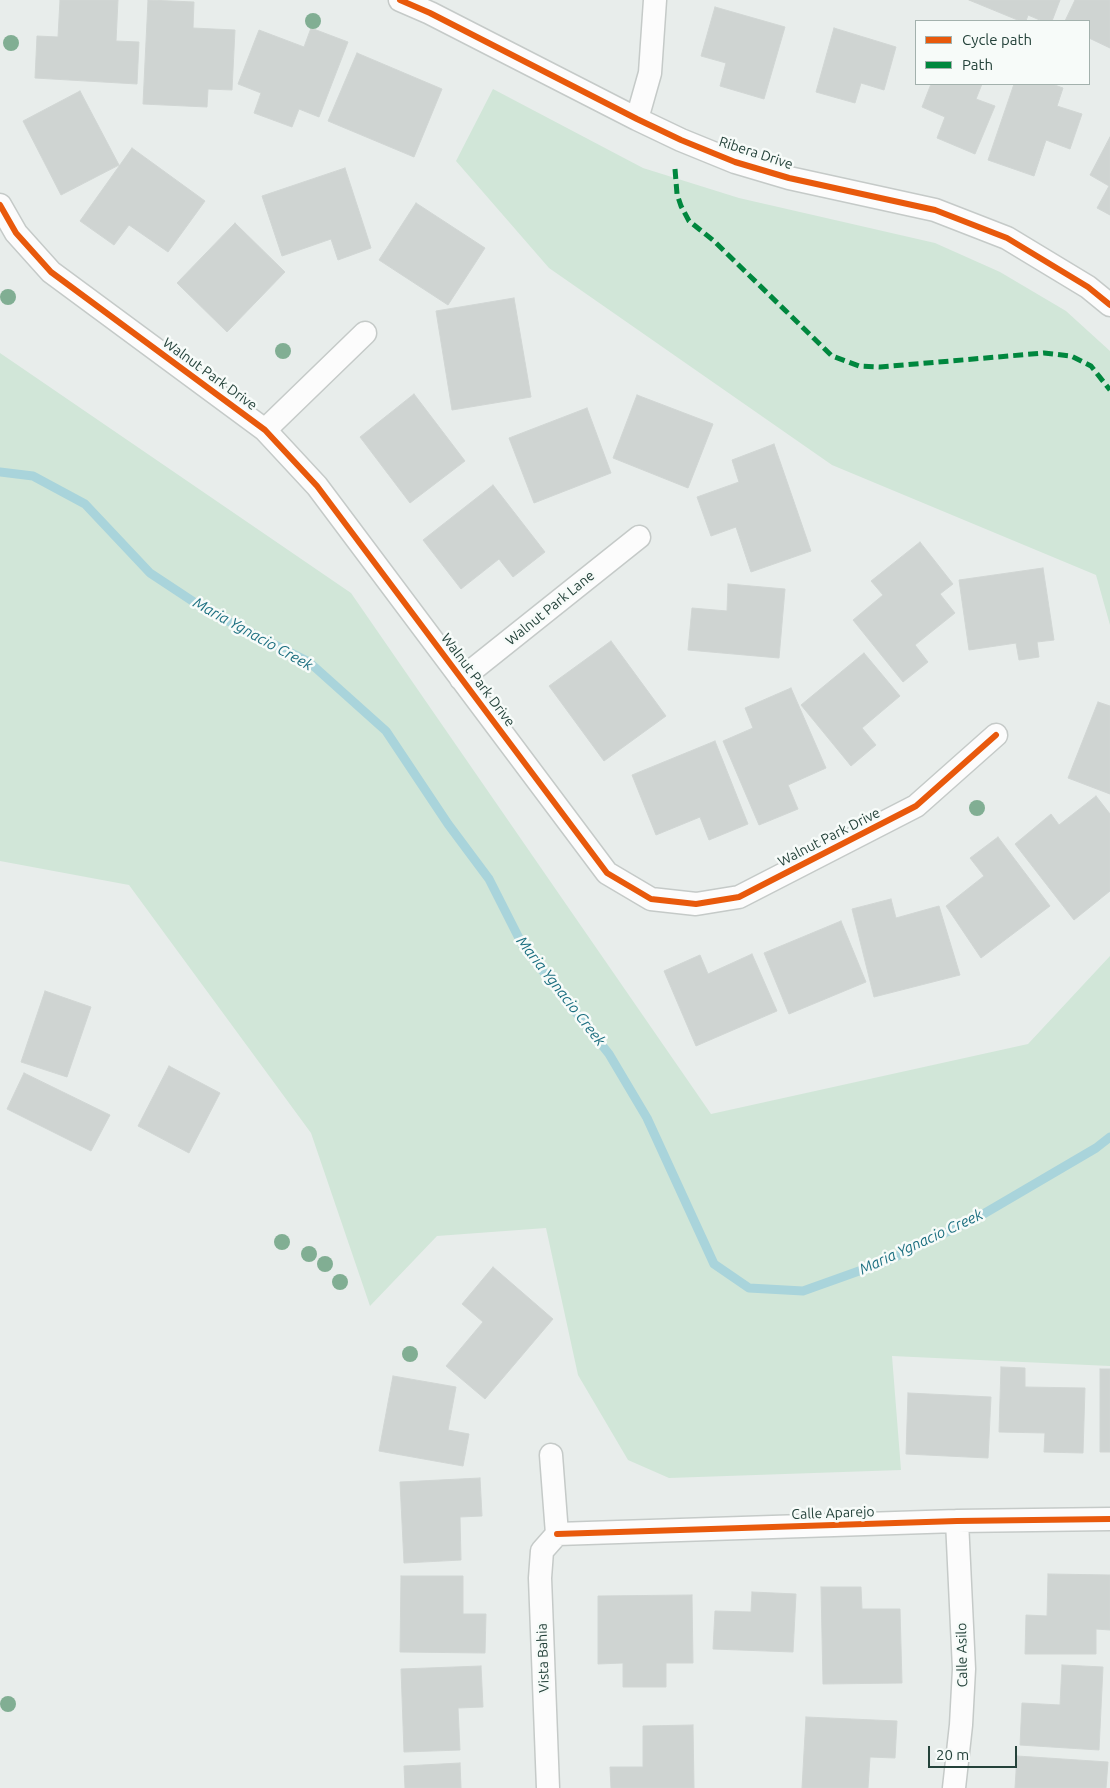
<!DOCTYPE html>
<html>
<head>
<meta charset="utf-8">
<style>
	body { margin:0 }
	#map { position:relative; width:1110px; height:1788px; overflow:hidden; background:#e8edeb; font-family:Ubuntu,sans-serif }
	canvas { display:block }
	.legend { position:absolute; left:915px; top:20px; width:175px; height:65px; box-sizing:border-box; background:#f7fbf9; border:1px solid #a3b1ad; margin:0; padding:6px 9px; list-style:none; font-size:15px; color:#24423a }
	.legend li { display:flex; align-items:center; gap:10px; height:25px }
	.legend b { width:25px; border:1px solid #a3b1ad }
	.scale { position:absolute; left:928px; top:1746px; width:89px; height:22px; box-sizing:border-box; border:2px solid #24423a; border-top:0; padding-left:6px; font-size:15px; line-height:18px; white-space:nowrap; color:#24423a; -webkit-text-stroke:4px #f7fbf9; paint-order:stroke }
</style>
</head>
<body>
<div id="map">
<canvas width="1110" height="1788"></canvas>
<ul class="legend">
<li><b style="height:6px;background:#e8590c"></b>Cycle path</li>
<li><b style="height:6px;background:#00873e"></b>Path</li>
</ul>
<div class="scale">20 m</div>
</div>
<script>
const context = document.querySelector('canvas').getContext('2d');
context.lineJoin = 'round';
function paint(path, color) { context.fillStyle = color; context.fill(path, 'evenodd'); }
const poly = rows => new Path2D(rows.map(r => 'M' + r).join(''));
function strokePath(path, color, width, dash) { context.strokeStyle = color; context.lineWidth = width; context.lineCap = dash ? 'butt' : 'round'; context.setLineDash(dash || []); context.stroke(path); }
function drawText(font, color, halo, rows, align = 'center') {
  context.font = font + ' Ubuntu,sans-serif'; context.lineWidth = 5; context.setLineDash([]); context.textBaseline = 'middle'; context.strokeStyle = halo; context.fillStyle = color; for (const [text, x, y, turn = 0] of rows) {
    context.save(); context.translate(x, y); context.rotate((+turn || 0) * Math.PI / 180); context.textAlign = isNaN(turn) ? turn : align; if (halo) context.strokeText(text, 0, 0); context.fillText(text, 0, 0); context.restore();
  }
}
paint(poly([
	[493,89,643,168,739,198,935,243,1000,272,1066,311,1110,351,1110,625,1096,575,832,465,549,268,456,161],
	[0,353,351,593,711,1114,1028,1044,1110,956,1110,1366,892,1356,901,1470,669,1478,628,1460,578,1375,546,1228,437,1236,370,1306,311,1133,129,885,0,861]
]), '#d1e6d8');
strokePath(poly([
	[0,472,33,476,85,504,150,573,206,610,309,662,386,731,448,824,489,879,523,946,609,1054,647,1118,714,1264,749,1288,803,1291,887,1261,980,1216,1096,1148,1110,1137]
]), '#a9d4db', 9);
const building = poly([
	[60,0,118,0,116,41,139,42,137,84,35,78,37,36,58,37,60,0],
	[148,0,194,2,193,28,235,30,232,90,208,89,207,107,143,104,148,0],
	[969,0,1060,0,1052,21,1042,21,1028,15,1026,21,1020,21,969,0],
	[1075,0,1110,0,1110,48,1089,38,1089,21,1065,21,1075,0],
	[715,7,785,27,764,99,720,86,726,63,701,56,715,7],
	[311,28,348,42,319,117,299,109,292,127,254,113,261,93,238,84,259,30,304,47,311,28],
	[834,28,896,47,884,90,861,83,855,103,816,92,834,28],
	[357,53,442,89,414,157,328,121,357,53],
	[931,84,982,84,976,99,995,106,975,154,937,138,945,117,922,107,931,84],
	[1014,84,1052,84,1063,88,1057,106,1082,114,1070,149,1046,140,1034,176,988,160,1014,84],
	[80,91,119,165,61,195,23,121,80,91],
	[1110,137,1110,215,1097,208,1109,186,1090,175,1110,137],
	[132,148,205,201,168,252,129,225,114,245,80,221,132,148],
	[345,168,371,248,338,260,331,239,282,256,262,196,345,168],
	[416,203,485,248,448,305,379,260,416,203],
	[235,223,285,272,227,332,177,283,235,223],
	[514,298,531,397,452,410,436,311,514,298],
	[414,394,465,461,410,503,360,437,414,394],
	[637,395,713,424,688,488,613,458,637,395],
	[587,408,611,473,534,503,509,438,587,408],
	[774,444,811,551,751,572,736,527,711,536,697,497,739,482,732,460,774,444],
	[493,485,545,552,513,577,499,559,461,589,423,540,493,485],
	[920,542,953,584,940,594,955,613,915,645,928,662,903,682,853,620,883,595,871,581,920,542],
	[1043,568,1054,640,1037,642,1039,657,1019,660,1016,643,969,650,959,580,1043,568],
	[728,584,785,589,779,658,688,650,692,608,727,611,728,584],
	[611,641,666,716,604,761,549,686,611,641],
	[864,653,900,696,862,728,876,745,851,766,801,705,864,653],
	[791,688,826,768,788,785,798,809,759,825,723,741,753,728,745,708,791,688],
	[1098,702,1110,706,1110,794,1068,778,1098,702],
	[715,741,748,824,709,840,700,817,656,835,632,775,715,741],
	[1096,796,1110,814,1110,891,1074,920,1015,844,1051,814,1059,825,1096,796],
	[998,837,1050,906,981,958,946,906,984,876,970,858,998,837],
	[891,899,896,918,939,906,960,975,874,997,852,909,891,899],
	[841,921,866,982,789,1014,764,953,841,921],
	[752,954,777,1011,696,1046,664,971,700,955,708,974,752,954],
	[45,991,91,1007,67,1077,21,1062,45,991],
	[169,1066,220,1093,189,1153,138,1126,169,1066],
	[24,1073,110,1115,91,1151,7,1109,24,1073],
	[493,1267,553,1319,485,1399,446,1366,483,1322,462,1304,493,1267],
	[1001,1367,1025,1368,1025,1387,1085,1388,1083,1453,1044,1452,1045,1433,999,1432,1001,1367],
	[1100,1369,1110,1369,1110,1452,1100,1452,1100,1369],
	[393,1376,456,1387,448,1430,469,1434,463,1466,379,1451,393,1376],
	[908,1393,991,1397,988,1458,906,1454,908,1393],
	[480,1478,482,1516,460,1517,461,1560,404,1563,400,1482,480,1478],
	[1048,1574,1110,1575,1110,1630,1096,1629,1096,1654,1025,1654,1026,1615,1047,1616,1048,1574],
	[401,1576,463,1576,463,1614,486,1614,485,1653,400,1652,401,1576],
	[821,1587,861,1587,862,1609,900,1609,902,1683,823,1684,821,1587],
	[752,1592,796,1594,793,1652,713,1649,715,1611,751,1612,752,1592],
	[692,1595,693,1663,666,1663,666,1687,623,1687,623,1663,598,1664,598,1596,692,1595],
	[1062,1665,1103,1667,1099,1750,1020,1745,1022,1703,1060,1705,1062,1665],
	[481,1666,483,1707,458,1708,460,1750,404,1752,401,1669,481,1666],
	[806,1717,897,1721,895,1758,870,1757,868,1788,802,1788,806,1717],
	[693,1725,694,1788,611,1788,610,1767,643,1767,643,1726,693,1725],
	[1017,1756,1108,1762,1106,1788,1015,1788,1017,1756],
	[460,1763,461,1788,405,1788,404,1766,460,1763]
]);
paint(building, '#cfd4d2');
strokePath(building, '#d1d6d4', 1);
const street = poly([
	[400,0,430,13,637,119,681,140,735,162,789,178,935,210,1007,238,1088,287,1110,305],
	[637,119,650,73,655,0],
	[0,205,16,233,51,272,265,430,317,486,607,873,651,899,696,904,739,897,916,806,996,735],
	[265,430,365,333],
	[461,679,639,537],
	[551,1455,557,1534],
	[557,1534,957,1521,1110,1519],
	[548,1788,540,1578,542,1551,557,1534],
	[954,1788,961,1725,964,1669,957,1521]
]);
strokePath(street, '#c5cac8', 25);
strokePath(street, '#fcfcfc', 22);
strokePath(poly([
	[675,169,677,194,681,206,689,221,714,241,832,356,859,366,880,367,1044,353,1071,356,1091,366,1110,390]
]), '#00873e', 5, [10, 5]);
strokePath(poly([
	[400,0,430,13,637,119,681,140,735,162,789,178,935,210,1007,238,1088,287,1110,305],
	[0,205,16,233,51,272,265,430,317,486,607,873,651,899,696,904,739,897,916,806,996,735],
	[557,1534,957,1521,1110,1519]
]), '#e8590c', 6);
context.fillStyle = '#81ae93';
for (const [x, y] of [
	[313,21],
	[11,43],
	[8,297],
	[283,351],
	[977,808],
	[282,1242],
	[309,1254],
	[325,1264],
	[340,1282],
	[410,1354],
	[8,1704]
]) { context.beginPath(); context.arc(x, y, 8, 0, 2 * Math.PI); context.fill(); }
drawText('14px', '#24423a', '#f7fbf9', [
	["Ribera Drive",756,153,18],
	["Walnut Park Drive",210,374,36],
	["Walnut Park Lane",550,608,-39],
	["Walnut Park Drive",478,680,53],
	["Walnut Park Drive",829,837,-27],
	["Calle Aparejo",833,1513,-2],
	["Calle Asilo",962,1655,-91],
	["Vista Bahia",543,1658,-92]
]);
drawText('italic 15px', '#1c6f80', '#f7fbf9', [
	["Maria Ygnacio Creek",253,634,29],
	["Maria Ygnacio Creek",561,991,52],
	["Maria Ygnacio Creek",921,1242,-25]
]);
</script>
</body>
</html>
